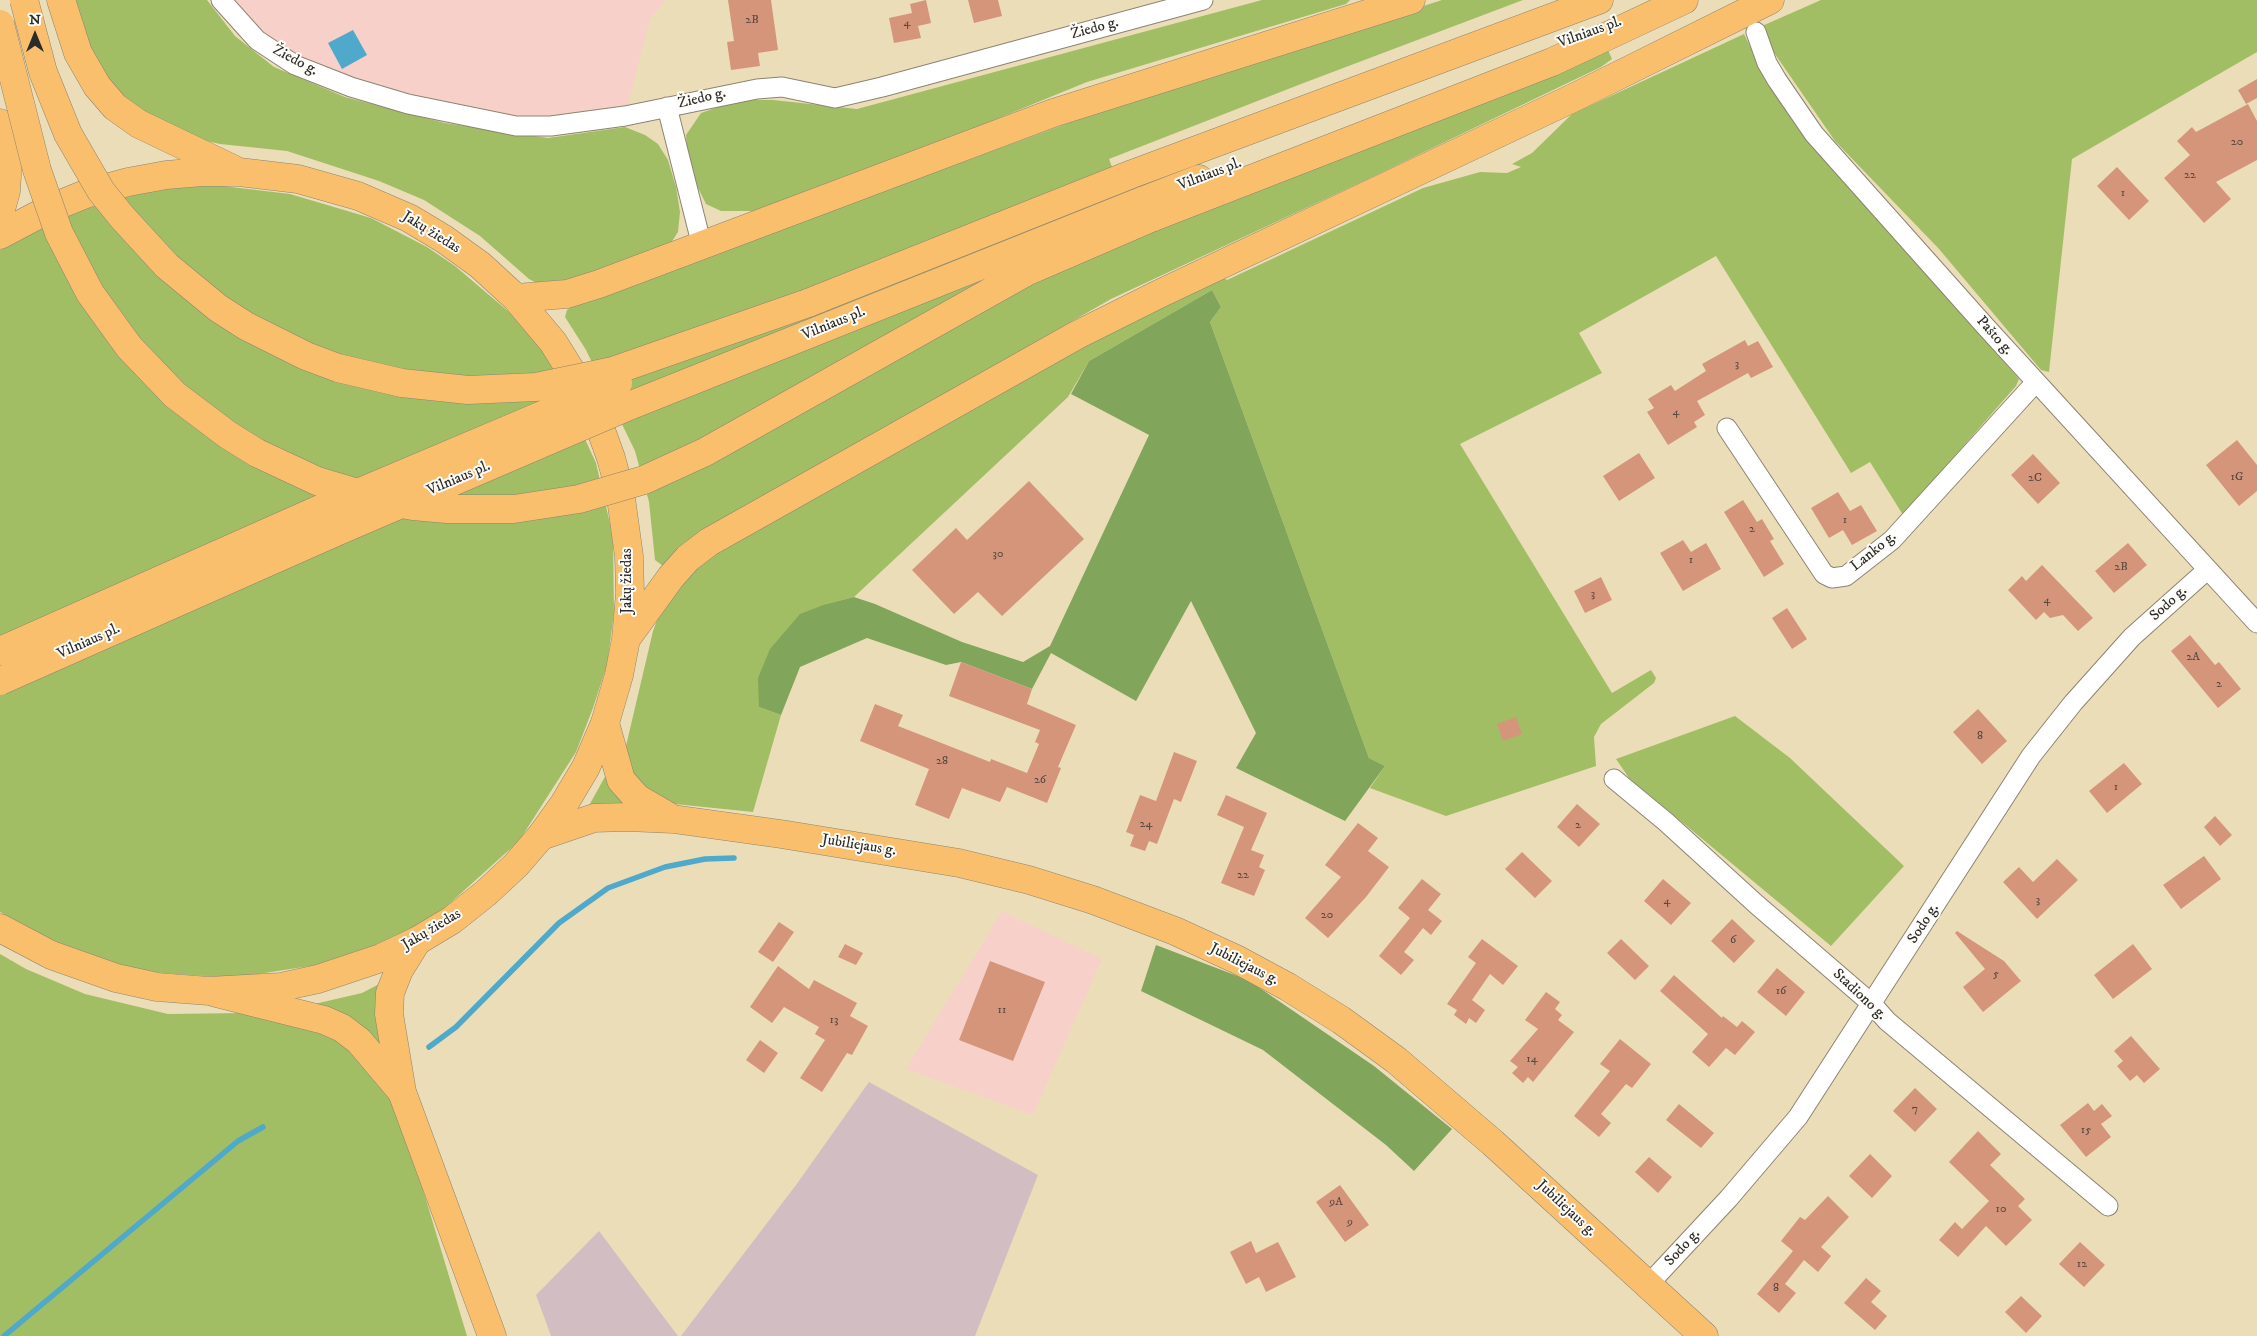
<!DOCTYPE html>
<html>
<head>
<meta charset="utf-8">
<style>
	body { margin:0 }
	#map { position:relative; width:2257px; height:1336px; overflow:hidden; background:#ecddb9; font-family:"IM FELL DW Pica",serif }
	canvas { display:block }
	.north { position:absolute; left:10px; top:10px; width:50px; height:50px; -webkit-text-stroke:4px #fdfcf7; paint-order:stroke; rotate:0deg; font-size:14px; font-weight:700; line-height:20px; text-align:center; color:#2b2b2b }
	.north::after { content:''; display:block; margin:auto; width:18px; height:22px; background:#2b2b2b; clip-path:polygon(50% 0,100% 100%,50% 72%,0 100%) }
</style>
</head>
<body>
<div id="map">
<canvas width="2257" height="1336"></canvas>
<div class="north">N</div>
</div>
<script>
const context = document.querySelector('canvas').getContext('2d');
context.lineJoin = 'round';
function paint(path, color) { context.fillStyle = color; context.fill(path, 'evenodd'); }
const poly = rows => new Path2D(rows.map(r => 'M' + r).join(''));
function strokePath(path, color, width, dash) { context.strokeStyle = color; context.lineWidth = width; context.lineCap = dash ? 'butt' : 'round'; context.setLineDash(dash || []); context.stroke(path); }
function drawText(font, color, halo, rows, align = 'center') {
  context.font = font + ' "IM FELL DW Pica",serif'; context.lineWidth = 4; context.setLineDash([]); context.textBaseline = 'middle'; context.strokeStyle = halo; context.fillStyle = color; for (const [text, x, y, turn = 0] of rows) {
    context.save(); context.translate(x, y); context.rotate((+turn || 0) * Math.PI / 180); context.textAlign = isNaN(turn) ? turn : align; if (halo) context.strokeText(text, 0, 0); context.fillText(text, 0, 0); context.restore();
  }
}
paint(poly([
	[221,0,666,0,650,19,625,116,516,126,295,65],
	[1002,911,1102,959,1033,1115,906,1069]
]), '#f7d0ca');
paint(poly([
	[869,1082,1038,1175,975,1336,681,1336,796,1185],
	[599,1231,678,1336,551,1336,536,1295]
]), '#d2bec2');
paint(poly([
	[70,0,207,0,235,36,274,67,345,97,445,123,548,138,625,127,645,135,658,144,668,160,676,187,680,212,678,232,671,243,548,289,529,279,480,236,424,200,379,181,287,151,220,144,183,136,138,113,100,79],
	[1262,0,1350,0,1346,4,1087,82,877,168,758,211,721,211,706,204,692,176,687,152,686,135,701,113,721,106,749,100,773,100,857,109],
	[1442,0,1523,0,1301,84,1109,159,1139,237,1607,48,1612,59,1601,67,1370,178,1111,299,684,543,663,566,655,560,649,502,635,451,586,350,565,317,567,310,571,307,1125,102],
	[1821,0,2257,0,2257,52,2072,159,2049,372,2041,370,1939,249,1835,141,1768,44,1762,26],
	[1744,34,1772,90,1804,136,2019,379,2016,386,1903,515,1870,462,1851,473,1716,256,1579,333,1602,373,1460,444,1612,693,1651,670,1656,678,1654,683,1601,724,1594,737,1596,766,1446,816,1370,788,1385,766,1369,758,1210,322,1221,307,1212,290,1089,361,1068,397,854,597,826,604,759,707,781,715,753,812,665,803,646,794,627,764,626,746,653,631,664,601,704,557,1139,313,1220,275,1227,280,1423,188,1480,172,1507,173,1521,167,1512,164,1532,153,1572,114],
	[183,186,223,186,290,194,371,218,427,247,455,266,509,312,546,354,596,463,613,537,614,613,607,665,593,708,576,752,519,841,438,914,371,952,317,965,232,978,137,971,52,944,0,912,0,250,19,236,81,210,152,190],
	[1735,716,1790,758,1904,866,1831,946,1629,778,1616,759],
	[606,775,633,806,587,809],
	[0,954,26,969,85,994,168,1014,245,1013,348,1041,390,1098,405,1130,467,1336,0,1336],
	[383,982,388,1056,310,1005,362,993]
]), '#a2be65');
paint(poly([
	[1212,290,1221,307,1210,322,1369,758,1385,766,1345,821,1236,768,1256,733,1191,601,1136,701,1051,653,1032,689,961,662,946,665,867,638,800,667,781,715,759,707,758,678,770,649,800,614,826,604,854,597,875,604,962,642,1023,662,1050,646,1149,435,1071,394,1089,361],
	[1156,945,1248,980,1374,1066,1452,1129,1414,1171,1386,1145,1263,1050,1141,991]
]), '#81a55a');
paint(poly([
	[353,30,367,55,342,69,328,43]
]), '#4ea9cb');
strokePath(poly([
	[429,1047,456,1027,559,923,608,888,665,867,705,859,734,858],
	[4,1336,238,1141,263,1127]
]), '#4ea9cb', 5.5);
paint(poly([
	[728,0,771,0,778,50,758,53,760,66,731,70,727,42,734,41],
	[926,0,931,23,918,26,921,38,894,43,889,18,912,13,910,4],
	[968,0,998,0,1002,16,974,23],
	[2257,79,2257,98,2246,104,2238,90],
	[2248,104,2257,121,2257,160,2216,182,2231,199,2204,223,2164,178,2190,155,2177,141,2192,127,2196,132],
	[2117,167,2149,201,2129,220,2097,186],
	[1745,340,1748,346,1758,341,1773,367,1751,378,1748,373,1697,401,1705,415,1694,422,1697,427,1668,445,1647,412,1654,408,1648,399,1671,385,1675,391,1706,371,1702,364],
	[2237,440,2257,465,2257,491,2239,506,2206,465],
	[1639,453,1655,478,1619,501,1603,476],
	[2033,454,2060,483,2038,504,2011,475],
	[1029,481,1084,539,1002,616,978,592,954,614,912,570,956,528,967,540],
	[1838,492,1850,511,1861,505,1877,531,1852,545,1843,530,1829,538,1811,508],
	[1743,500,1757,522,1762,519,1774,539,1770,541,1784,564,1764,577,1724,512],
	[1683,540,1691,552,1706,543,1721,569,1683,591,1660,553],
	[2128,543,2147,565,2114,593,2095,571],
	[2042,565,2093,618,2078,631,2063,615,2050,618,2044,612,2036,620,2008,590,2022,576,2026,581],
	[1601,577,1612,600,1585,613,1574,591],
	[1787,608,1807,639,1792,649,1772,618],
	[2190,635,2215,665,2219,662,2241,689,2218,708,2171,651],
	[961,662,1032,689,1027,704,1076,725,1058,767,1061,768,1047,803,1007,787,1000,802,962,788,949,819,915,805,929,769,860,741,875,704,903,715,898,726,990,762,991,759,1027,773,1039,744,1035,742,1040,730,949,696],
	[1978,709,2007,741,1982,764,1953,732],
	[1516,717,1522,734,1503,741,1497,724],
	[1174,752,1197,761,1181,802,1174,799,1157,844,1149,841,1145,851,1130,846,1134,835,1126,832,1140,795,1156,801],
	[2124,763,2142,784,2107,813,2089,791],
	[1226,795,1267,813,1251,850,1264,855,1259,867,1265,870,1254,896,1221,883,1244,827,1217,815],
	[1577,804,1600,824,1579,847,1557,827],
	[2215,816,2232,835,2220,846,2204,827],
	[1358,823,1378,838,1368,851,1389,867,1366,897,1328,938,1305,918,1341,877,1325,865],
	[1522,852,1552,881,1535,898,1505,869],
	[2204,856,2221,879,2181,909,2163,885],
	[2057,859,2078,880,2037,919,2003,882,2019,867,2033,882],
	[1422,879,1441,894,1428,910,1442,921,1431,935,1423,928,1404,952,1414,960,1401,975,1379,956,1410,918,1398,908],
	[1663,879,1691,903,1671,925,1644,901],
	[1732,919,1755,941,1734,963,1711,941],
	[779,922,794,932,773,962,758,952],
	[1957,931,2004,961,2021,981,1983,1012,1963,987,1985,969,1955,933],
	[1482,939,1518,966,1503,985,1490,974,1472,1000,1485,1010,1476,1023,1469,1018,1466,1024,1454,1015,1457,1010,1447,1004,1476,963,1468,957],
	[1621,939,1649,966,1635,980,1607,953],
	[845,944,863,953,856,965,838,957],
	[2133,944,2152,969,2113,999,2094,975],
	[990,961,1045,982,1013,1061,959,1040],
	[778,966,809,989,814,980,857,1003,850,1016,868,1026,852,1055,847,1053,822,1092,800,1078,825,1040,815,1034,819,1027,784,1007,772,1023,750,1007],
	[1777,968,1805,992,1786,1016,1757,992],
	[1674,975,1722,1018,1723,1016,1737,1027,1742,1021,1755,1032,1735,1055,1726,1048,1709,1067,1692,1052,1708,1034,1660,991],
	[1546,992,1560,1002,1555,1009,1562,1015,1558,1020,1574,1032,1533,1082,1528,1077,1523,1083,1512,1073,1518,1067,1510,1061,1538,1029,1525,1020],
	[2131,1036,2160,1069,2144,1083,2137,1075,2130,1081,2117,1066,2123,1061,2114,1051],
	[1620,1039,1651,1064,1632,1088,1626,1084,1601,1114,1611,1123,1599,1137,1574,1116,1610,1071,1600,1064],
	[760,1040,778,1053,764,1073,746,1060],
	[1915,1088,1937,1109,1915,1132,1893,1111],
	[2088,1103,2094,1111,2102,1104,2112,1116,2101,1124,2111,1137,2086,1157,2060,1125],
	[1679,1104,1714,1133,1701,1148,1666,1120],
	[1978,1131,2001,1154,1990,1165,2025,1199,2018,1206,2032,1220,2006,1246,1986,1226,1958,1257,1939,1240,1955,1222,1962,1229,1989,1201,1949,1162],
	[1870,1154,1892,1176,1872,1198,1849,1176],
	[1649,1157,1672,1177,1658,1193,1635,1172],
	[1340,1185,1369,1225,1345,1242,1316,1202],
	[1828,1196,1849,1217,1821,1247,1831,1256,1818,1272,1804,1260,1785,1284,1796,1293,1779,1313,1757,1294,1793,1251,1781,1241,1800,1217,1805,1220],
	[1251,1241,1256,1253,1278,1242,1296,1277,1266,1292,1259,1277,1246,1284,1230,1252],
	[2080,1242,2105,1265,2084,1287,2059,1264],
	[1866,1278,1881,1291,1871,1302,1887,1316,1875,1330,1844,1303],
	[2021,1296,2042,1316,2026,1333,2005,1312]
]), '#d4957b');
const street = poly([
	[221,0,257,40,295,65,351,87,408,104,516,126,551,126,625,116,757,89,782,87,835,98,882,87,1203,0],
	[1756,32,1767,63,1777,80,1814,134,1986,327,2257,623],
	[667,107,702,246],
	[1727,428,1824,574,1832,578,1846,576,1892,540,2036,382],
	[1614,779,1666,822,1756,904,1872,1004,1887,1021,2108,1206],
	[1648,1285,1729,1198,1798,1117,2031,756,2073,703,2132,637,2207,570]
]);
const primary = poly([
	[605,723,621,780,637,798,668,816],
	[541,836,594,818,627,817,673,819,781,834,959,863,1029,880,1093,900,1175,931,1238,960,1288,987,1341,1020,1396,1060,1493,1143,1704,1336],
	[417,941,399,970,390,993,389,1014,402,1092,492,1336],
	[216,993,324,1020,342,1028,359,1041,402,1092]
]);
const highway = poly([
	[61,0,78,53,97,86,115,107,139,124,233,169],
	[0,123,7,160,7,176,6,191,0,213],
	[1142,201,1199,179],
	[1151,218,1552,62,1684,0],
	[0,235,51,208,88,193,128,182,166,175,202,172,239,172,298,179,358,196,409,218,444,239,480,265,516,298,553,342,576,379,598,422,611,458,620,491,629,556,630,593,626,639,619,675,605,723,586,767,564,804,541,836,516,865,486,893,452,920,417,941,381,958,318,979,281,987,209,991,157,987,116,978,51,955,0,928],
	[516,298,567,294,599,284,1053,113,1411,0],
	[808,303,1132,174,1599,0],
	[626,639,671,577,688,558,709,542,1077,335,1159,294,1575,97,1770,0]
]);
strokePath(street, '#8c8472', 21);
strokePath(primary, '#8c8472', 29);
strokePath(highway, '#8c8472', 29);
strokePath(street, '#fff', 19);
strokePath(primary, '#f9bf6c', 28);
strokePath(highway, '#f9bf6c', 28);
const highwayBridge = poly([
	[24,0,43,72,68,134,101,191,122,217,167,266,218,308,246,326,306,356,338,368,402,383,468,390,536,387,613,371,808,303],
	[0,24,37,170,59,233,90,293,129,347,175,395,228,435,257,453,317,481,381,500,413,506,447,509,514,509,579,499,644,480,705,452,1026,272,1151,218],
	[0,651,320,509,618,383],
	[0,681,336,532,634,404,1142,201]
]);
strokePath(highwayBridge, '#8c8472', 29, []);
strokePath(highwayBridge, '#f9bf6c', 28);
drawText('12px', '#55463f', null, [
	["2B",752,21],
	["4",907,24],
	["20",2237,143],
	["22",2190,176],
	["1",2123,194],
	["3",1737,365],
	["4",1676,413],
	["1G",2237,478],
	["2C",2035,479],
	["1",1845,521],
	["2",1752,530],
	["30",998,555],
	["1",1691,561],
	["2B",2121,568],
	["3",1593,595],
	["4",2047,601],
	["2A",2193,658],
	["2",2219,685],
	["8",1980,737],
	["28",942,762],
	["26",1040,781],
	["1",2116,788],
	["24",1146,825],
	["2",1578,826],
	["22",1243,876],
	["3",2038,901],
	["4",1667,902],
	["20",1327,916],
	["6",1733,941],
	["5",1996,975],
	["16",1781,992],
	["11",1002,1011],
	["13",834,1021],
	["14",1532,1060],
	["7",1915,1110],
	["15",2086,1131],
	["9A",1336,1203],
	["10",2001,1210],
	["9",1350,1223],
	["12",2082,1265],
	["8",1776,1289]
]);
drawText('15px', '#2b2b2b', '#fdfcf7', [
	["Žiedo g.",1095,29,-15],
	["Vilniaus pl.",1590,33,-20],
	["Žiedo g.",295,61,28],
	["Žiedo g.",702,99,-13],
	["Vilniaus pl.",1210,175,-21],
	["Jakų žiedas",431,233,32],
	["Vilniaus pl.",834,324,-22],
	["Pašto g.",1994,336,48],
	["Vilniaus pl.",459,479,-23],
	["Lanko g.",1874,552,-39],
	["Jakų žiedas",628,581,-90],
	["Sodo g.",2169,604,-42],
	["Vilniaus pl.",89,642,-24],
	["Jubiliejaus g.",859,846,9],
	["Sodo g.",1924,924,-57],
	["Jakų žiedas",432,930,-31],
	["Jubiliejaus g.",1244,965,27],
	["Stadiono g.",1859,995,43],
	["Jubiliejaus g.",1566,1209,43],
	["Sodo g.",1683,1248,-47]
]);
</script>
</body>
</html>
